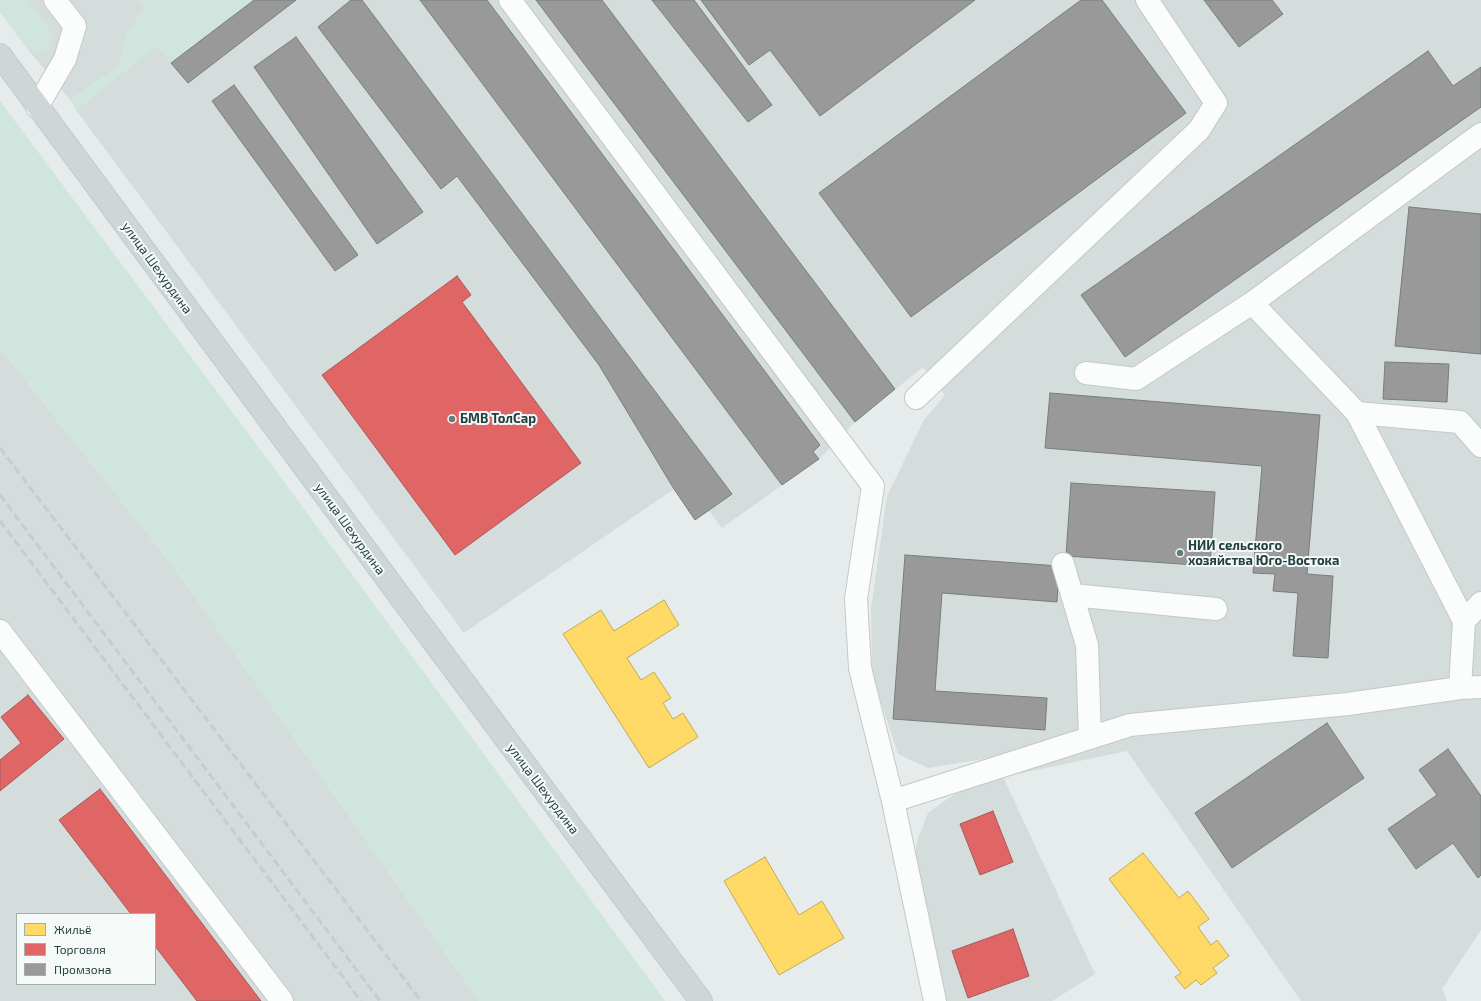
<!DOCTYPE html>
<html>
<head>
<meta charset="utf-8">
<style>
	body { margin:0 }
	#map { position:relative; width:1481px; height:1001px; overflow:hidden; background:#e6eceb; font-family:"Exo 2",sans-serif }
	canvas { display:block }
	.legend { position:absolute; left:16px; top:913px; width:140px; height:72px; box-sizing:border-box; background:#f5faf9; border:1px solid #a1afaf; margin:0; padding:5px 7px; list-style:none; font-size:12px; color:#233f40 }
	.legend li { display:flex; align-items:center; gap:8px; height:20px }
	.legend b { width:20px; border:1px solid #a1afaf }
</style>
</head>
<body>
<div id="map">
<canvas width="1481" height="1001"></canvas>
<ul class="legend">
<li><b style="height:11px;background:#ffd966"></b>Жильё</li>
<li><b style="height:11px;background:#e06666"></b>Торговля</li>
<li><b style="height:11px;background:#999"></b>Промзона</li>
</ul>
</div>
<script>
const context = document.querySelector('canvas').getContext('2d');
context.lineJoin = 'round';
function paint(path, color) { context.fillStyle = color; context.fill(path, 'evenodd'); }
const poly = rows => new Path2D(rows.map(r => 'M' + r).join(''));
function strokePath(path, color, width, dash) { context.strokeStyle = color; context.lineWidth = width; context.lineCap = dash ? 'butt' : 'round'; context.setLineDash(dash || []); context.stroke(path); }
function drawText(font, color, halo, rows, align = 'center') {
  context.font = font + ' "Exo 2",sans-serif'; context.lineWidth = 4; context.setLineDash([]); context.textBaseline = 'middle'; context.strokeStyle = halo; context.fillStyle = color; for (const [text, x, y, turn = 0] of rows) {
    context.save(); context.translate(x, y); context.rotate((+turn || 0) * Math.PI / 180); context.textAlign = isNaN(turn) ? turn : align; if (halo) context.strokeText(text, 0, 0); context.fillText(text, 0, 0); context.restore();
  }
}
paint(poly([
	[0,0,139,0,145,8,126,37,118,67,70,100,25,46,0,12],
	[254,0,1481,0,1481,930,1442,989,1447,1001,1301,1001,1127,751,1003,777,1095,974,1052,1001,945,1001,913,864,918,838,928,813,956,793,1003,777,1001,756,928,768,898,754,872,675,871,609,887,496,924,420,945,395,923,367,855,422,819,459,722,528,709,511,695,520,674,489,464,633,76,110,157,45,171,63],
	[0,348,176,570,479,1001,0,1001],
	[17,914,155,914,155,984,17,984]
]), '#d4dddc');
paint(poly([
	[0,0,28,0,52,34,51,44,44,50,36,53,25,46,0,12],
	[139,0,254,0,171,63,157,45,76,110,70,100,118,67,126,37,145,8],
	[0,101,271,464,665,1001,479,1001,176,570,0,348]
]), '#cfe5dd');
const homes = poly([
	[664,600,679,625,627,658,641,680,654,672,671,698,663,703,673,719,683,713,698,737,649,768,563,634,601,610,614,631,664,600],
	[1143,853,1179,898,1188,891,1209,919,1198,927,1211,945,1217,940,1229,956,1213,968,1217,973,1201,985,1196,980,1185,989,1175,977,1181,973,1109,879,1143,853],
	[765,857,799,915,822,901,844,938,779,975,724,881,765,857]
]);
paint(homes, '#ffd966');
strokePath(homes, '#bdab5b', 1);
const shops = poly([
	[457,276,471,295,462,302,581,463,455,555,322,375,457,276],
	[28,695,64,739,0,791,0,760,21,743,1,717,28,695],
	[100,789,261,1001,197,1001,155,946,155,914,131,914,59,820,100,789],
	[993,811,1013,862,980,875,960,824,993,811],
	[1013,929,1029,976,968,998,952,951,1013,929]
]);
paint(shops, '#e06666');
strokePath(shops, '#a75a5b', 1);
const industry = poly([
	[254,0,296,0,188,83,171,63,254,0],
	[351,0,362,0,732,494,695,520,674,489,599,365,457,176,441,189,318,27,351,0],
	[420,0,487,0,820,445,813,452,819,459,782,485,420,0],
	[536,0,602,0,895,389,855,422,536,0],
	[652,0,694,0,772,105,748,122,652,0],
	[701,0,975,0,820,116,770,50,749,65,701,0],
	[1081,0,1102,0,1186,113,911,317,819,193,1081,0],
	[1204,0,1272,0,1283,14,1239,47,1204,0],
	[296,37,423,212,377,244,254,67,296,37],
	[1428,51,1453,86,1481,67,1481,107,1125,357,1081,295,1428,51],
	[234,85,358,255,335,271,212,101,234,85],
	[1409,207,1481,214,1481,354,1395,346,1409,207],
	[1385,362,1449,364,1447,402,1383,399,1385,362],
	[1050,393,1320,415,1307,574,1333,576,1328,658,1293,656,1298,593,1273,591,1275,574,1253,573,1262,466,1045,448,1050,393],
	[1071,483,1215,492,1210,566,1066,556,1071,483],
	[905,555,1059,566,1057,602,942,593,935,691,1047,698,1045,730,893,719,905,555],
	[1327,723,1364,778,1232,868,1195,813,1327,723],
	[1448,749,1481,796,1481,875,1478,878,1453,843,1416,869,1388,829,1437,795,1419,770,1448,749]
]);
paint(industry, '#999');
strokePath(industry, '#767e7e', 1);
const minor = poly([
	[510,0,873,486,856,599,860,668,893,801,935,1001],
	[37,107,65,59,75,26,55,0],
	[1252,303,1481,134],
	[1086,373,1136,379,1252,303,1357,413],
	[916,398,1199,130,1216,103,1147,0],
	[1063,564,1087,645,1090,738],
	[1072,595,1216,609],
	[1464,621,1481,603],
	[0,631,282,1001],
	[1460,688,1464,621,1357,413,1460,422,1481,446],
	[893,801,1130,725,1348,704,1460,688,1481,687]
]);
const major = poly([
	[0,55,416,618,701,1001]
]);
strokePath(minor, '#c3c9c8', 24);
strokePath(major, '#c2caca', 24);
strokePath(minor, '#fbfcfc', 22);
strokePath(major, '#ced6d7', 22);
strokePath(poly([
	[0,448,421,1001],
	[0,495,380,1001],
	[0,521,361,1001]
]), '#c7cccc', 3, [8, 4]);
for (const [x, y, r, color] of [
	[452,419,4,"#677c7c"],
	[1180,553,4,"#677c7c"]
]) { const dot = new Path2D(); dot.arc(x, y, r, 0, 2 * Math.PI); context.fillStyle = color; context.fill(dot); strokePath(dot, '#f5faf9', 1.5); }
drawText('13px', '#233f40', '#f5faf9', [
	["улица Шехурдина",157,268,54],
	["улица Шехурдина",350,529,54],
	["улица Шехурдина",543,789,53]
]);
drawText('bold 13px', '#233f40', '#f5faf9', [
	["БМВ ТолСар",460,419],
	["НИИ сельского",1188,546],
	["хозяйства Юго-Востока",1188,561]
], 'left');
</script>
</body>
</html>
